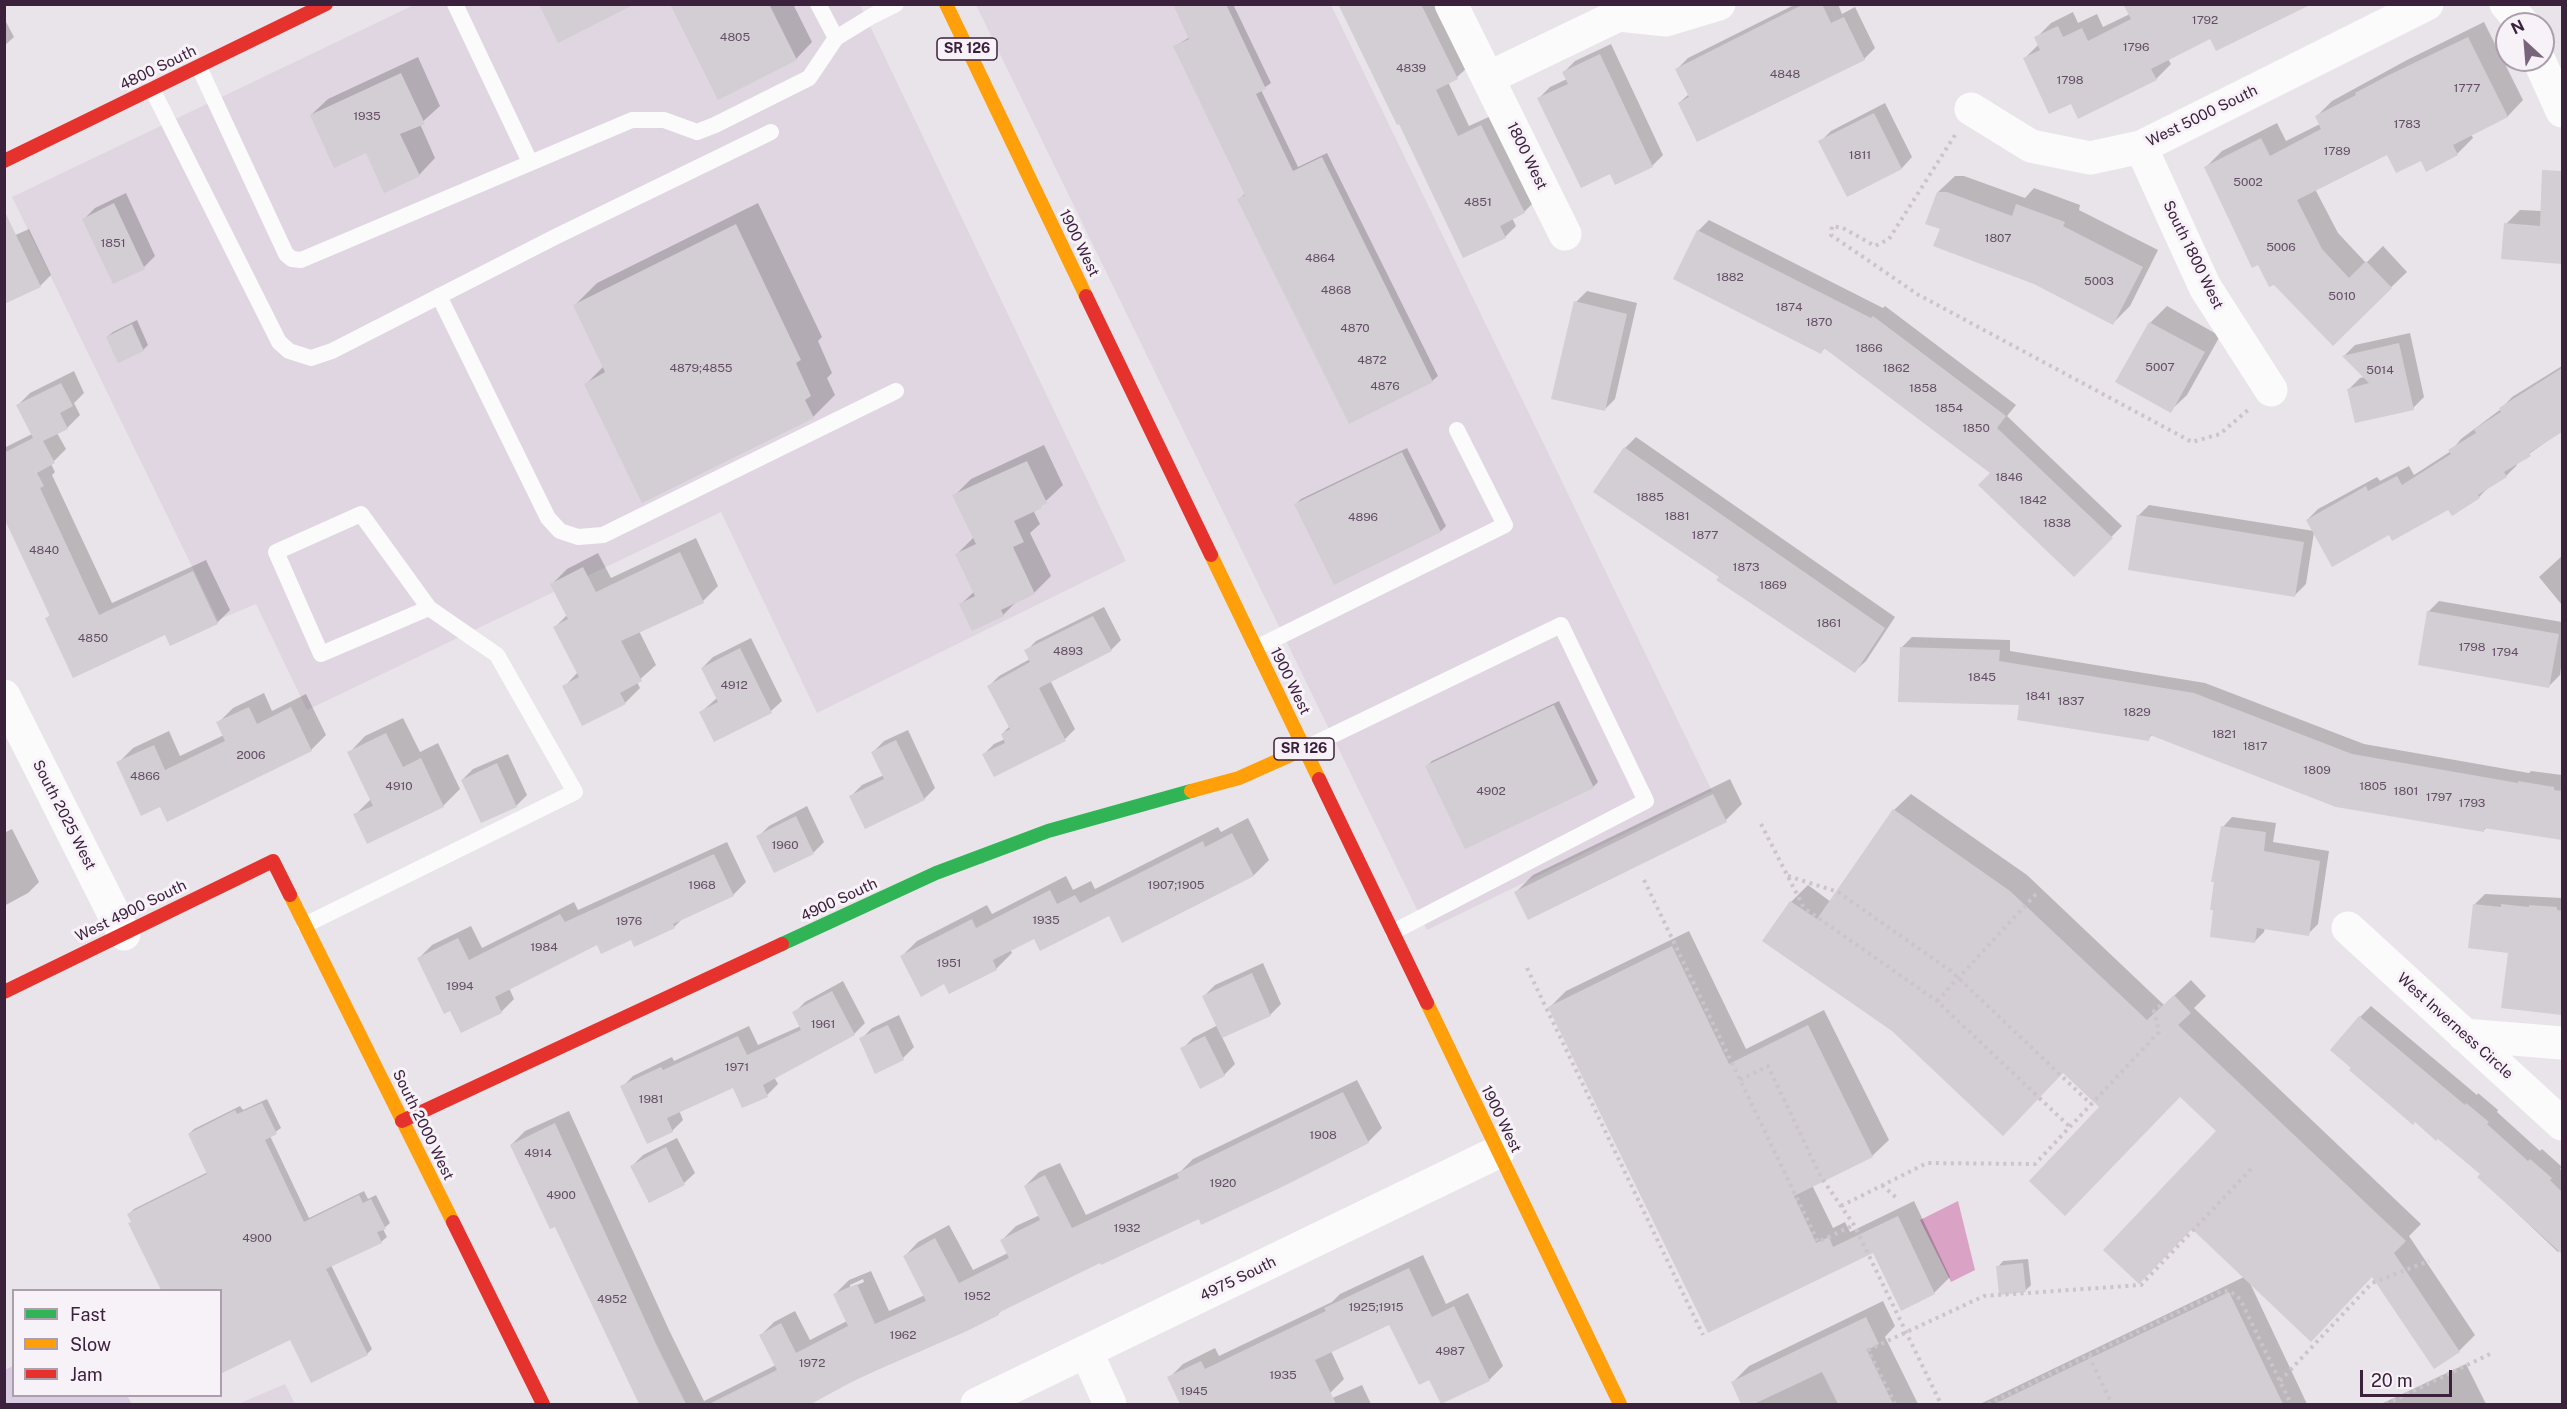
<!DOCTYPE html>
<html>
<head>
<meta charset="utf-8">
<style>
	body { margin:0 }
	#map { position:relative; width:2567px; height:1409px; overflow:hidden; background:#e9e4e9; font-family:"Public Sans",sans-serif }
	canvas { display:block }
	.frame { position:absolute; inset:0; border:6px solid #3c213d; pointer-events:none }
	.legend { position:absolute; left:12px; top:1289px; width:210px; height:108px; box-sizing:border-box; background:#f7f1f8; border:2px solid #ac9ead; margin:0; padding:8px 10px; list-style:none; font-size:18px; color:#3c213d }
	.legend li { display:flex; align-items:center; gap:12px; height:30px }
	.legend b { width:30px; border:2px solid #ac9ead }
	.north { position:absolute; left:2495px; top:12px; width:60px; height:60px; box-sizing:border-box; background:#f7f1f8; border:2px solid #ac9ead; border-radius:50%; rotate:334deg; font-size:16px; font-weight:700; line-height:24px; text-align:center; color:#3c213d }
	.north::after { content:''; display:block; margin:auto; width:21px; height:27px; background:#796579; clip-path:polygon(50% 0,100% 100%,50% 72%,0 100%) }
	.scale { position:absolute; left:2360px; top:1370px; width:92px; height:27px; box-sizing:border-box; border:3px solid #3c213d; border-top:0; padding-left:8px; font-size:18px; line-height:21px; white-space:nowrap; color:#3c213d; -webkit-text-stroke:4px #f7f1f8; paint-order:stroke }
</style>
</head>
<body>
<div id="map">
<canvas width="2567" height="1409"></canvas>
<div class="frame"></div>
<ul class="legend">
<li><b style="height:8px;background:#30b455"></b>Fast</li>
<li><b style="height:8px;background:#ff9f0a"></b>Slow</li>
<li><b style="height:8px;background:#e5322d"></b>Jam</li>
</ul>
<div class="north">N</div>
<div class="scale">20 m</div>
</div>
<script>
const context = document.querySelector('canvas').getContext('2d');
context.lineJoin = 'round';
function paint(path, color) { context.fillStyle = color; context.fill(path, 'evenodd'); }
const poly = rows => new Path2D(rows.map(r => 'M' + r).join(''));
function strokePath(path, color, width, dash) { context.strokeStyle = color; context.lineWidth = width; context.lineCap = dash ? 'butt' : 'round'; context.setLineDash(dash || []); context.stroke(path); }
function drawText(font, color, halo, rows, align = 'center') {
  context.font = font + ' "Public Sans",sans-serif'; context.lineWidth = 6; context.setLineDash([]); context.textBaseline = 'middle'; context.strokeStyle = halo; context.fillStyle = color; for (const [text, x, y, turn = 0] of rows) {
    context.save(); context.translate(x, y); context.rotate((+turn || 0) * Math.PI / 180); context.textAlign = isNaN(turn) ? turn : align; if (halo) context.strokeText(text, 0, 0); context.fillText(text, 0, 0); context.restore();
  }
}
paint(poly([
	[414,5,860,5,1126,561,817,713,721,512,307,710,256,604,218,620,12,197],
	[976,5,1331,5,1712,791,1427,930],
	[285,1384,295,1404,238,1404]
]), '#dfd6e1');
paint(poly([
	[13,1366,14,1396,127,1396,132,1404,5,1404,5,1370]
]), '#d9cce3');
paint(poly([
	[1958,1201,1975,1270,1951,1282,1920,1220]
]), '#daa3c5');
paint(poly([
	[685,4,793,4,812,42,796,59],
	[1174,4,1233,4,1271,83,1261,90,1298,167,1327,153,1438,376,1432,381,1349,422,1239,199,1246,193,1175,46,1190,37],
	[1340,4,1437,4,1468,67,1457,77,1448,82,1469,126,1493,115,1535,201,1524,212,1512,218,1516,226,1505,237,1400,122],
	[1796,4,1838,4,1842,14,1855,7,1875,48,1864,59,1679,103,1689,94,1677,69,1688,58],
	[2073,12,2078,23,2097,14,2103,27,2130,14,2211,37,2168,59,2171,64,2156,79,2071,102,2025,58,2039,44,2036,38,2051,23],
	[4,18,14,37,4,46],
	[2484,22,2523,100,2508,116,2471,134,2473,138,2457,154,2421,159,2388,153,2315,189,2338,233,2366,263,2383,246,2407,272,2333,343,2206,167,2222,151,2277,123,2286,141,2320,124,2316,117,2332,101,2407,60],
	[1611,44,1663,155,1652,166,1616,183,1611,172,1539,98,1550,87,1567,79,1564,72,1575,61],
	[418,57,440,106,420,124,435,158,419,175,367,151,311,115,328,99],
	[1885,103,1912,157,1902,168,1820,142,1831,131],
	[1955,176,1964,176,2025,198,2034,188,2080,205,2079,210,2158,250,2130,306,2113,323,1942,228,1938,192],
	[2556,192,2562,193,2562,262,2540,262,2506,224,2520,210,2542,211],
	[126,193,155,256,144,267,84,219,95,208],
	[758,203,822,337,818,341,832,373,827,378,835,395,813,417,586,384,604,366,575,305,597,283],
	[1709,220,1883,308,1885,306,2016,405,2007,416,2122,526,2074,575,1992,472,1826,347,1821,352,1698,231],
	[29,229,51,275,40,286,4,240],
	[1587,291,1637,303,1615,399,1604,410,1576,302],
	[2167,306,2220,336,2187,395,2170,411,2150,323],
	[137,320,148,345,143,350,107,337,113,332],
	[2410,333,2424,397,2413,408,2349,389,2360,378,2365,377,2344,356,2355,345],
	[2562,366,2562,428,2556,435,2516,463,2517,465,2506,476,2490,486,2479,497,2390,533,2314,532,2306,584,2295,595,2138,516,2149,505,2314,531,2307,520,2318,509,2377,477,2380,481,2409,466,2414,475,2451,451,2461,439,2501,409,2512,397],
	[74,371,84,393,74,403,80,415,67,428,57,433,66,449,51,464,55,472,52,475,112,603,206,560,230,610,217,623,166,633,47,618,51,614,4,515,4,448,32,434,18,405,30,393],
	[1636,437,1895,617,1866,661,1855,671,1721,576,1625,448],
	[1044,445,1063,485,1034,512,1040,524,1030,533,1051,576,1034,593,1017,601,1003,615,961,604,975,591,957,554,974,537,954,496,971,479],
	[1407,448,1446,526,1441,531,1334,583,1296,504,1301,499],
	[696,538,718,586,703,601,639,631,656,665,637,682,640,688,625,703,564,687,578,672,555,627,568,614,552,584,567,569,598,553,611,578],
	[2562,556,2562,605,2539,577],
	[2439,601,2562,622,2562,660,2560,675,2549,686,2428,612],
	[1104,607,1121,640,1111,650,1050,680,1075,729,1065,739,984,754,994,744,1005,739,1002,734,1010,726,989,686,999,676,1030,659,1026,651,1036,641],
	[1912,637,2010,640,2010,651,2205,683,2364,744,2529,773,2531,771,2562,775,2562,839,2487,827,2483,831,2153,734,2148,739,2021,704,1901,648],
	[751,638,782,701,771,711,715,740,701,712,717,698,702,668,713,657],
	[264,693,272,711,306,694,326,735,311,750,161,805,118,763,133,748,169,731,180,756,224,735,218,723,233,708],
	[1559,701,1598,782,1593,787,1427,766,1432,761],
	[403,718,420,752,438,743,460,789,443,806,355,815,371,799,349,753,365,736],
	[908,730,935,788,924,799,851,796,862,785,884,775,873,752,884,741],
	[508,754,527,795,516,806,462,780,473,769],
	[1730,779,1742,804,1726,820,1516,892,1533,875],
	[1911,794,2027,875,2164,1005,2191,980,2206,996,2194,1008,2421,1224,2409,1236,2475,1335,2459,1351,2373,1275,2249,1281,2307,1404,1980,1404,2244,1277,2218,1131,2180,1095,2101,1107,2063,1071,1893,1030,1764,941,1791,902,1808,885,1831,902,1894,810],
	[807,806,824,842,814,852,775,871,758,837,769,826],
	[2232,817,2276,823,2273,842,2329,851,2318,924,2308,934,2265,927,2264,932,2254,942,2216,881,2223,827],
	[1248,818,1269,860,1254,875,1123,941,1110,914,1034,937,1010,949,1012,953,996,969,950,992,945,982,902,956,917,941,987,905,992,914,1066,876,1073,890,1091,881,1095,889,1218,827,1221,832],
	[12,829,39,882,28,893,4,906,4,833],
	[727,842,746,882,733,895,683,918,674,927,598,943,509,988,514,999,501,1012,451,1009,419,958,432,945,471,926,482,948,574,902,578,910],
	[2485,894,2562,898,2562,1013,2503,1007,2509,951,2475,904],
	[1689,931,1746,1049,1824,1010,1889,1140,1872,1156,1812,1185,1833,1228,1845,1222,1850,1232,1914,1201,1950,1277,1934,1293,1874,1251,1708,1331,1550,1007,1566,991],
	[1263,963,1281,1004,1270,1015,1222,1037,1235,1064,1224,1075,1201,1087,1182,1049,1193,1038,1218,1025,1204,996,1215,985],
	[843,981,865,1023,854,1034,774,1077,778,1084,767,1095,734,1086,679,1110,683,1120,672,1131,648,1142,622,1087,633,1076,672,1057,674,1061,749,1026,758,1045,801,1026,794,1013,805,1002],
	[2371,1006,2477,1095,2478,1093,2498,1110,2497,1112,2540,1151,2542,1149,2562,1167,2560,1169,2562,1171,2562,1251,2561,1249,2558,1252,2479,1177,2482,1174,2360,1017],
	[899,1015,914,1047,903,1058,876,1072,861,1039,872,1028],
	[1357,1080,1382,1128,1368,1142,1100,1261,1003,1309,998,1314,803,1404,641,1404,556,1225,511,1145,525,1131,569,1111,669,1330,704,1401,776,1365,760,1336,774,1322,795,1311,810,1340,847,1321,835,1294,849,1280,871,1271,889,1311,925,1295,905,1256,918,1242,949,1225,973,1270,1008,1253,1002,1240,1016,1226,1040,1215,1025,1186,1039,1172,1060,1163,1086,1215,1181,1171,1193,1159],
	[863,1279,864,1282,850,1288,850,1285],
	[267,1099,281,1128,270,1136,309,1218,364,1191,368,1199,376,1195,390,1223,383,1229,387,1237,381,1242,331,1265,372,1349,367,1354,291,1338,220,1290,163,1290,130,1224,132,1221,129,1214,134,1209,208,1172,189,1134,194,1129,240,1106,243,1110],
	[677,1138,695,1173,684,1183,632,1166,643,1155],
	[1423,1255,1446,1304,1468,1293,1503,1366,1489,1380,1430,1378,1390,1323,1331,1351,1344,1379,1330,1393,1306,1404,1182,1404,1169,1378,1183,1364,1215,1348,1219,1356,1332,1302,1340,1294],
	[2028,1259,2031,1285,2026,1290,1998,1267,2003,1261],
	[1883,1301,1895,1326,1885,1337,1918,1404,1743,1404,1733,1382,1749,1366],
	[2466,1364,2486,1404,2381,1404],
	[1362,1385,1371,1404,1325,1404,1330,1399]
]), '#0003');
paint(poly([
	[539,4,635,4,558,43],
	[670,4,769,4,797,60,718,100],
	[1173,4,1226,4,1266,89,1256,94,1293,171,1322,157,1433,382,1349,424,1237,199,1245,195,1173,46,1189,39],
	[1338,4,1421,4,1458,79,1436,90,1458,136,1481,125,1525,213,1500,226,1506,238,1463,258,1399,124,1397,125],
	[1804,4,1822,4,1831,23,1844,17,1865,60,1697,142,1678,103,1689,97,1675,69],
	[2123,4,2312,4,2216,51,2210,39,2151,69,2157,80,2078,119,2071,104,2049,114,2023,58,2040,50,2034,37,2058,26,2063,37,2082,28,2088,41,2131,19],
	[2468,37,2508,117,2453,145,2458,155,2426,172,2421,161,2396,173,2387,155,2297,200,2322,249,2349,278,2366,261,2392,288,2333,346,2274,285,2269,287,2258,265,2252,268,2204,167,2261,138,2270,156,2321,129,2315,116,2356,95,2355,93,2389,75],
	[1600,54,1653,167,1615,185,1610,174,1581,188,1537,98,1568,84,1562,72],
	[401,73,425,124,400,134,420,176,384,193,366,153,334,168,310,115],
	[1874,113,1902,169,1847,197,1818,141],
	[2542,170,2562,171,2562,264,2501,259,2504,223,2540,226],
	[1937,192,1947,192,2012,216,2016,204,2065,222,2063,226,2143,267,2113,325,2034,284,1933,246,1940,229,1925,224],
	[114,203,145,269,113,284,82,219],
	[4,210,41,287,4,304],
	[736,224,801,360,796,363,811,396,805,400,814,418,642,503,584,384,605,372,573,305],
	[1697,230,1871,318,1873,316,2006,416,1997,428,2113,538,2074,577,1978,485,1990,473,1824,348,1821,354,1673,279],
	[1574,301,1627,314,1605,411,1551,399],
	[2149,322,2205,352,2171,413,2115,382],
	[132,324,144,351,118,363,106,337],
	[2399,343,2414,410,2355,423,2347,389,2369,383,2342,356],
	[2562,368,2562,432,2529,453,2531,456,2504,472,2507,477,2478,495,2480,498,2452,516,2448,510,2392,541,2389,535,2332,567,2306,520,2366,486,2368,491,2397,476,2402,485,2451,454,2448,450,2476,433,2474,429,2501,412,2499,408],
	[61,383,73,406,60,413,68,429,43,441,55,463,37,473,44,486,40,488,99,615,193,571,218,624,170,646,165,635,73,678,45,618,50,616,4,518,4,453,33,438,16,405],
	[1624,447,1885,628,1855,673,1716,580,1719,577,1593,492],
	[1402,452,1441,532,1334,585,1294,504],
	[1027,461,1047,503,1041,506,1042,508,1014,521,1024,542,1013,547,1035,594,1001,610,1004,616,972,631,959,604,975,596,955,554,976,544,952,495],
	[2137,515,2304,542,2295,597,2128,570],
	[680,552,704,603,621,641,642,681,620,693,626,704,582,726,562,686,579,677,553,627,568,619,550,584,583,567,596,592],
	[2427,611,2559,634,2549,688,2418,665],
	[1093,616,1112,651,1039,688,1066,741,994,777,982,754,1005,743,1001,734,1010,729,987,686,1030,662,1024,650],
	[1900,647,2000,650,1999,661,2194,693,2352,754,2518,783,2518,781,2554,787,2554,790,2562,791,2562,840,2484,828,2484,832,2336,807,2150,735,2149,741,2017,720,2019,705,1898,702],
	[740,648,772,713,714,742,699,712,718,702,701,668],
	[1554,705,1594,788,1465,849,1425,766],
	[249,707,257,724,291,707,312,751,167,822,160,807,141,816,116,762,154,745,165,770,225,741,216,722],
	[386,733,403,767,421,758,444,807,367,844,353,814,373,806,347,752],
	[896,740,925,800,865,829,849,796,884,779,871,752],
	[497,763,517,807,481,823,461,780],
	[1713,794,1727,822,1528,920,1514,892],
	[1893,809,2010,891,2147,1020,2174,995,2191,1013,2178,1025,2406,1241,2394,1253,2460,1352,2434,1369,2372,1277,2311,1342,2192,1229,2139,1284,2103,1250,2216,1131,2180,1097,2065,1216,2029,1181,2099,1107,2063,1073,2003,1136,1892,1031,1762,941,1790,901,1817,919],
	[796,816,814,854,774,873,756,836],
	[2221,826,2266,832,2264,851,2320,861,2309,936,2257,928,2255,943,2210,937,2213,910,2210,910,2214,882,2211,882],
	[1232,833,1254,876,1122,943,1109,916,1040,951,1034,939,993,960,997,970,949,994,944,984,921,997,900,956,972,919,976,928,1050,890,1057,904,1075,895,1080,903,1203,841,1205,847],
	[714,854,734,896,673,924,675,928,634,947,631,940,601,954,597,945,495,997,502,1013,461,1033,450,1011,444,1014,417,958,458,938,469,960,560,914,565,922],
	[2473,904,2501,907,2501,904,2529,907,2529,905,2557,907,2557,910,2562,911,2562,1015,2501,1008,2508,953,2468,948],
	[1672,946,1729,1064,1808,1025,1873,1157,1794,1196,1816,1243,1829,1237,1833,1247,1898,1216,1935,1294,1901,1311,1873,1253,1708,1333,1548,1007],
	[1252,973,1271,1016,1222,1038,1202,996],
	[832,991,855,1035,763,1085,768,1097,742,1108,733,1088,667,1118,673,1132,647,1144,620,1086,661,1067,663,1070,738,1036,747,1055,801,1030,792,1012],
	[2359,1016,2465,1105,2466,1103,2489,1122,2487,1124,2528,1161,2530,1159,2552,1178,2550,1180,2562,1192,2562,1254,2477,1177,2480,1174,2438,1139,2436,1141,2415,1122,2413,1125,2349,1070,2351,1068,2330,1050],
	[888,1025,904,1060,875,1074,859,1038],
	[1205,1036,1225,1076,1200,1089,1180,1048],
	[1343,1092,1369,1143,1286,1185,1201,1225,1199,1219,1101,1265,1100,1263,998,1313,999,1315,967,1331,859,1378,811,1404,709,1404,777,1370,759,1335,781,1323,796,1353,848,1326,833,1294,857,1284,875,1324,926,1301,903,1256,935,1238,959,1283,1009,1258,1000,1240,1040,1220,1024,1186,1045,1175,1072,1228,1179,1178,1177,1173],
	[262,1103,277,1134,265,1140,304,1222,359,1195,363,1203,371,1199,386,1229,377,1232,382,1243,326,1269,368,1355,311,1383,290,1340,220,1374,220,1290,161,1290,128,1223,131,1222,127,1214,207,1174,188,1134,235,1110,237,1114],
	[555,1123,656,1344,686,1404,639,1404,555,1227,550,1229,510,1145],
	[666,1147,685,1185,649,1203,630,1166],
	[2023,1263,2026,1292,1999,1295,1996,1266],
	[1409,1268,1432,1317,1454,1306,1490,1381,1441,1404,1429,1380,1419,1385,1389,1325,1315,1360,1336,1404,1180,1404,1167,1377,1201,1361,1205,1369,1326,1311,1324,1308],
	[2229,1292,2283,1404,1994,1404,2189,1311],
	[1866,1317,1879,1344,1867,1350,1893,1404,1838,1404,1822,1372,1754,1404,1741,1404,1731,1382]
]), '#d3cdd4');
strokePath(poly([
	[1955,135,1889,239,1875,246,1843,228,1832,226,1831,235,1917,294,2192,442,2220,434,2249,409],
	[1761,824,1804,908,1937,1001,2070,1127],
	[1788,876,1838,892,1951,971,2091,1104],
	[1644,880,1818,1242,1854,1225],
	[1527,968,1703,1335],
	[1937,1001,2036,894],
	[1740,1080,1768,1066,1821,1177,1854,1225,1941,1404],
	[1882,1185,1899,1200],
	[1841,1206,1927,1163,2035,1164,2159,1032,2154,1011,2161,1005],
	[2089,1356,2112,1404],
	[2280,1381,2372,1283,2429,1261],
	[1895,1404,1868,1350,1984,1296,2141,1285,2251,1169],
	[1988,1404,2222,1291,2230,1291,2240,1299,2291,1404],
	[2386,1404,2490,1354]
]), '#ccc4cc', 4, [3, 4.5]);
strokePath(poly([
	[455,4,530,162],
	[818,4,836,38],
	[199,67,286,254,292,259,301,260,632,120,664,120,697,132,715,125,809,78,836,38,872,16,896,4],
	[152,89,279,342,289,351,311,358,332,351,555,237,771,132],
	[439,296,548,518,560,531,578,537,603,535,896,391],
	[1256,648,1505,525,1457,430],
	[1304,749,1561,625,1646,801,1393,932],
	[305,925,575,792,497,655,429,608,361,514,276,552,321,654,429,608]
]), '#fcfbfc', 16);
strokePath(poly([
	[1451,4,1565,234],
	[1617,4,1619,15,1666,20,1719,4],
	[2506,4,2523,24],
	[2539,60,2562,111],
	[1488,78,1619,15],
	[1971,109,2031,146,2090,158,2141,147,2427,4],
	[2141,147,2205,287,2271,390],
	[4,696,124,934],
	[2348,928,2562,1124],
	[2464,1035,2562,1043],
	[1087,1353,1110,1404],
	[977,1404,1498,1152]
]), '#fcfbfc', 33);
strokePath(poly([
	[782,944,936,873,1048,831,1191,791]
]), '#30b455', 14);
strokePath(poly([
	[946,4,1086,296],
	[1211,555,1319,779],
	[1191,791,1239,778,1304,749],
	[290,895,453,1222],
	[1427,1003,1620,1404]
]), '#ff9f0a', 14);
strokePath(poly([
	[4,161,326,4],
	[1086,296,1211,555],
	[1319,779,1427,1003],
	[4,992,273,861,290,895],
	[402,1121,782,944],
	[453,1222,543,1404]
]), '#e5322d', 14);
drawText('12px', '#624d64', null, [
	["1792",2205,20],
	["4805",735,37],
	["1796",2136,47],
	["4839",1411,68],
	["4848",1785,74],
	["1798",2070,80],
	["1777",2467,88],
	["1935",367,116],
	["1783",2407,124],
	["1789",2337,151],
	["1811",1860,155],
	["5002",2248,182],
	["4851",1478,202],
	["1807",1998,238],
	["1851",113,243],
	["5006",2281,247],
	["4864",1320,258],
	["1882",1730,277],
	["5003",2099,281],
	["4868",1336,290],
	["5010",2342,296],
	["1874",1789,307],
	["1870",1819,322],
	["4870",1355,328],
	["1866",1869,348],
	["4872",1372,360],
	["5007",2160,367],
	["4879;4855",701,368],
	["1862",1896,368],
	["5014",2380,370],
	["4876",1385,386],
	["1858",1923,388],
	["1854",1949,408],
	["1850",1976,428],
	["1846",2009,477],
	["1885",1650,497],
	["1842",2033,500],
	["1881",1677,516],
	["4896",1363,517],
	["1838",2057,523],
	["1877",1705,535],
	["4840",44,550],
	["1873",1746,567],
	["1869",1773,585],
	["1861",1829,623],
	["4850",93,638],
	["1798",2472,647],
	["4893",1068,651],
	["1794",2505,652],
	["1845",1982,677],
	["4912",734,685],
	["1841",2038,696],
	["1837",2071,701],
	["1829",2137,712],
	["1821",2224,734],
	["1817",2255,746],
	["2006",251,755],
	["1809",2317,770],
	["4866",145,776],
	["4910",399,786],
	["1805",2373,786],
	["4902",1491,791],
	["1801",2406,791],
	["1797",2439,797],
	["1793",2472,803],
	["1960",785,845],
	["1968",702,885],
	["1907;1905",1176,885],
	["1935",1046,920],
	["1976",629,921],
	["1984",544,947],
	["1951",949,963],
	["1994",460,986],
	["1961",823,1024],
	["1971",737,1067],
	["1981",651,1099],
	["1908",1323,1135],
	["4914",538,1153],
	["1920",1223,1183],
	["4900",561,1195],
	["1932",1127,1228],
	["4900",257,1238],
	["1952",977,1296],
	["4952",612,1299],
	["1925;1915",1376,1307],
	["1962",903,1335],
	["4987",1450,1351],
	["1972",812,1363],
	["1935",1283,1375],
	["1945",1194,1391]
]);
for (const [x, y, w] of [
	[967,49,60],
	[1304,749,60]
]) { const box = new Path2D(); box.roundRect(x - w / 2, y - 11, w, 22, 4.5); context.fillStyle = '#f7f1f8'; context.fill(box); strokePath(box, '#3c213d', 1.5); }
drawText('bold 14px', '#3c213d', null, [
	["SR 126",967,49],
	["SR 126",1304,749]
]);
drawText('15px', '#3c213d', '#f7f1f8', [
	["4800 South",158,68,-26],
	["West 5000 South",2202,116,-26],
	["1800 West",1527,156,64],
	["1900 West",1079,243,64],
	["South 1800 West",2193,255,64],
	["1900 West",1290,681,64],
	["South 2025 West",64,815,63],
	["4900 South",839,900,-25],
	["West 4900 South",131,911,-26],
	["West Inverness Circle",2455,1026,42],
	["1900 West",1501,1119,64],
	["South 2000 West",423,1125,64],
	["4975 South",1238,1279,-26]
]);
</script>
</body>
</html>
